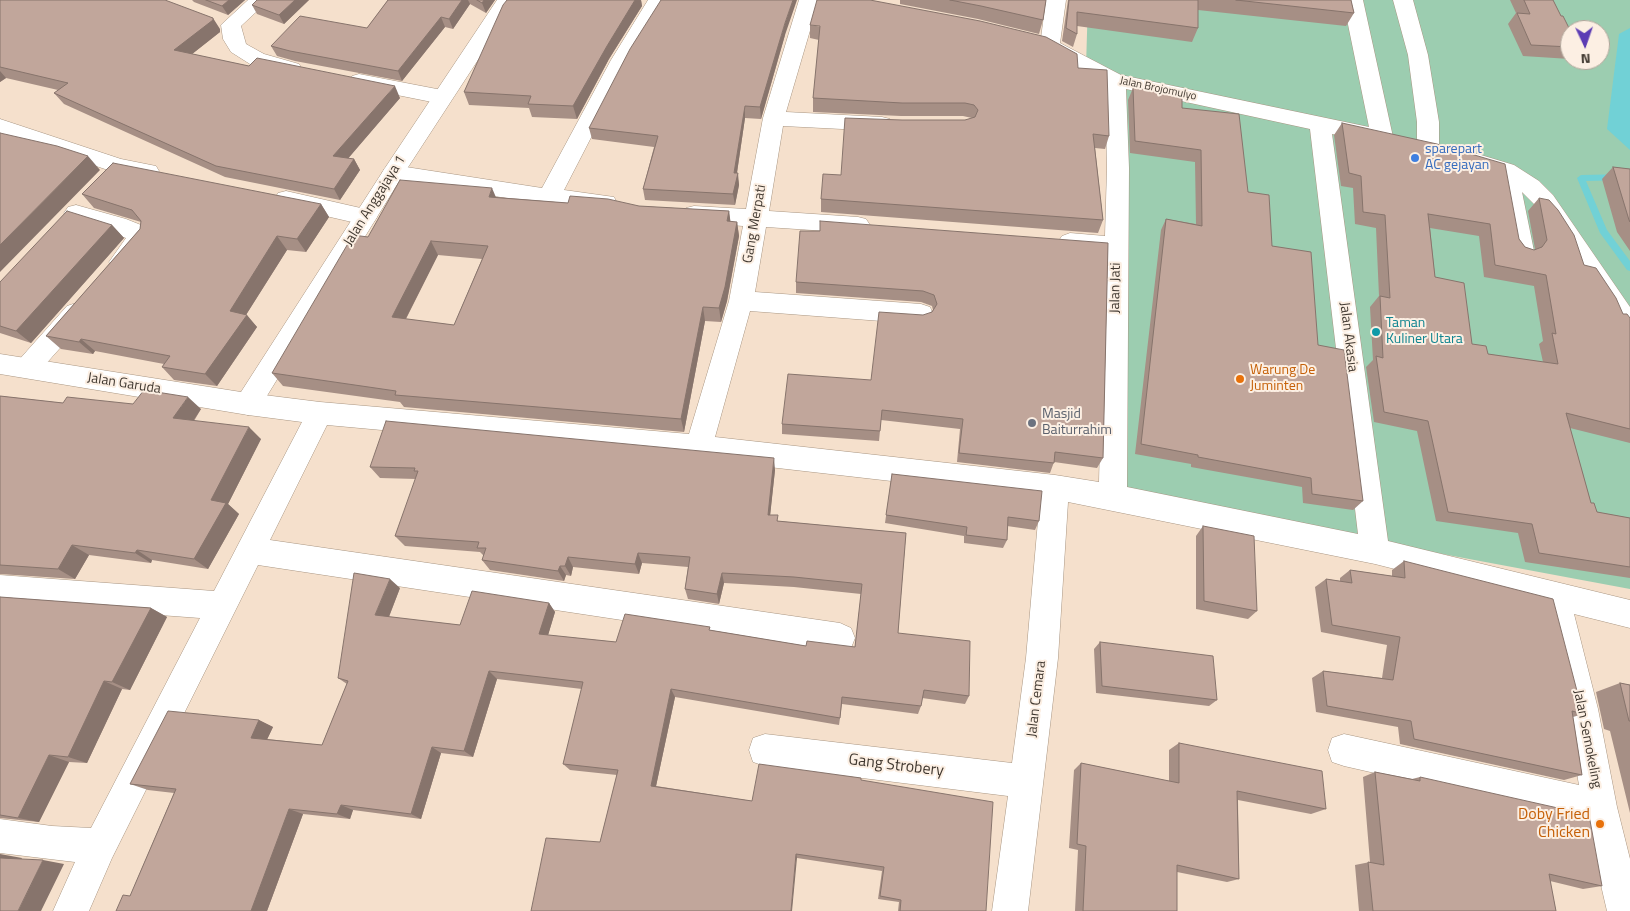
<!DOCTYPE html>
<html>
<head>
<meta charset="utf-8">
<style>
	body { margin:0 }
	#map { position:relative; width:1630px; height:911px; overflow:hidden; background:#f5e0cc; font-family:"Titillium Web",sans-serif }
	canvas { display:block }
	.north { position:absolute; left:1560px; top:20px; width:50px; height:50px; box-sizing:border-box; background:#fcefe3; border:1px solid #b1a69b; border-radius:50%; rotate:177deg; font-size:14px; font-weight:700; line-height:20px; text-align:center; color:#403830 }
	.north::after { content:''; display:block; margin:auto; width:18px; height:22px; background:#5c3cb4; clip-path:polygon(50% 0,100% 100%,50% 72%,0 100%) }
</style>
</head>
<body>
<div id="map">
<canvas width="1630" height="911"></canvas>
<div class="north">N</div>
</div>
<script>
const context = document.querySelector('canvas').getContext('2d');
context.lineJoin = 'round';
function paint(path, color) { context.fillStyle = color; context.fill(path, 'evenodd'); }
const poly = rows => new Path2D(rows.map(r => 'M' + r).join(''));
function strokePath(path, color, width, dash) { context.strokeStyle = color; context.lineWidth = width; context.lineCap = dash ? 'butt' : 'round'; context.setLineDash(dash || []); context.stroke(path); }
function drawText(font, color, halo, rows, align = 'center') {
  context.font = font + ' "Titillium Web",sans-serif'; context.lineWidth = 4; context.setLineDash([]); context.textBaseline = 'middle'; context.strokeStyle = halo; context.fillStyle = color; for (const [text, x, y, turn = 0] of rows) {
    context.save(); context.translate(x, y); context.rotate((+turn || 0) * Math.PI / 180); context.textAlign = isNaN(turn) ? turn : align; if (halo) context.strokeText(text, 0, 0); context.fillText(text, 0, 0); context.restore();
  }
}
paint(poly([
	[1088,0,1630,0,1630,589,1126,495,1118,81,1086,67],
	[1570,30,1600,30,1600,60,1570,60]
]), '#9ccdb0');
paint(poly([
	[1630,28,1630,150,1607,129,1619,34]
]), '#71d1d6');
paint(poly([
	[1630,174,1630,180,1586,181,1607,230,1630,261,1630,271,1627,270,1600,233,1577,178,1581,175,1630,174]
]), '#71d1d6');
const minor = poly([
	[248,0,269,0,241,26,246,44,264,54,299,64,302,69,299,74,292,75,250,64,231,52,223,39,221,25,248,0],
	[648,0,668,0,631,60,564,190,614,197,617,203,614,209,606,211,549,205,385,178,382,173,385,168,393,165,542,188,611,60,648,0],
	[799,0,819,0,786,112,882,117,890,119,893,124,890,129,882,131,783,126,769,211,858,217,866,219,870,225,866,231,858,233,766,227,755,292,921,304,930,307,933,314,930,321,921,324,750,311,715,437,1055,475,1099,482,1105,253,1070,251,1062,248,1058,242,1062,236,1070,233,1105,236,1107,168,1105,83,1037,47,1034,43,1037,39,1041,38,1046,0,1066,0,1060,43,1121,75,1369,127,1343,0,1363,0,1393,137,1390,142,1382,144,1332,134,1388,541,1630,600,1630,628,1574,614,1598,709,1617,807,1630,859,1630,911,1607,911,1586,821,1344,766,1332,762,1328,750,1332,738,1344,734,1579,785,1566,709,1541,606,1375,564,1068,502,1058,658,1028,911,992,911,1008,796,765,766,753,762,749,750,753,738,765,734,1012,763,1026,658,1040,498,699,459,327,425,270,540,840,623,851,628,855,638,851,648,840,653,258,565,112,858,89,911,53,911,75,862,0,853,0,819,52,826,91,828,200,618,0,603,0,575,214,591,302,422,248,415,239,412,235,404,239,396,248,393,320,402,689,434,729,301,743,226,694,222,686,220,682,214,686,208,694,206,746,209,763,118,799,0],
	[1126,89,1310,129,1358,534,1127,487,1129,168,1126,89],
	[1393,0,1413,0,1428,55,1439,122,1439,148,1436,153,1428,155,1420,153,1417,148,1417,122,1408,55,1393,0],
	[359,74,442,90,449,92,452,97,449,102,442,104,352,86,349,81,352,76,359,74],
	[0,119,121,159,156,166,159,171,156,176,148,179,111,171,0,134,0,119],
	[1471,152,1514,165,1539,181,1553,195,1630,307,1630,337,1621,334,1537,207,1522,192,1534,251,1530,257,1522,260,1514,257,1510,251,1496,175,1463,165,1460,160,1463,155,1471,152],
	[286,191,365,209,373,211,377,217,373,223,365,225,278,205,275,199,278,193,286,191],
	[76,205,126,219,146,227,150,233,150,242,129,268,121,271,113,268,109,262,126,238,68,219,64,213,68,207,76,205],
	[76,303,85,306,88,313,85,320,36,375,27,378,18,375,14,368,18,361,67,306,76,303]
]);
const secondary = poly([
	[497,0,517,0,401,178,257,412,248,415,0,374,0,354,241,392,385,168,497,0]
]);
strokePath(minor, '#a99683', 1);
strokePath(secondary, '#a99683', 1);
paint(minor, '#fff');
paint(secondary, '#fff');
paint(poly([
	[0,0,220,29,220,32,192,54,400,98,348,158,354,159,360,170,340,200,225,177,64,104,54,93,58,90,6,78,0,82],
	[192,0,245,0,228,15,194,2],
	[309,0,284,24,257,14,252,5],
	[388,0,495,0,486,13,470,4,453,29,445,27,402,81,295,61,277,56,271,46,367,28],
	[507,0,641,0,642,6,609,59,577,119,532,117,529,108,469,105,464,92],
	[900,0,1046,0,1043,20,1039,34,978,19,900,4],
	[1068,0,1351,0,1354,13,1346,26,1198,10,1198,28,1192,42,1077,26,1077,34,1073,47,1062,41],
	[1510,0,1553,0,1561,16,1570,47,1570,59,1523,56,1508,24,1516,13],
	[810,25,1078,68,1109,136,1105,149,1095,148,1103,220,1098,233,821,212,821,199,841,175,902,120,965,120,972,118,963,116,901,116,813,112,813,98,819,40,810,38],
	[785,35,761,119,745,118,737,173,739,185,735,205,645,200,643,189,654,147,592,139,589,128],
	[1133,88,1182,108,1248,192,1272,246,1318,345,1363,501,1353,510,1303,503,1302,487,1191,467,1191,464,1135,454,1161,230,1166,219,1196,224,1195,162,1130,153,1128,100],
	[1342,123,1519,239,1525,247,1534,250,1535,249,1528,211,1539,198,1584,265,1623,314,1630,318,1630,443,1570,428,1591,503,1597,512,1630,518,1630,578,1525,562,1518,533,1436,521,1417,431,1374,422,1366,367,1373,360,1370,307,1379,296,1376,228,1355,224,1353,188,1341,186,1334,135],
	[1430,228,1479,236,1484,277,1534,286,1543,341,1539,344,1543,362,1488,354,1472,344,1435,277],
	[1613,167,1630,169,1630,251,1617,232,1602,179],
	[82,194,321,204,329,217,306,252,287,250,246,315,257,327,217,386,174,380,162,367,164,364,95,351,93,354,61,349,46,336,140,229,141,222,94,208],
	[496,197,568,203,639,206,729,211,730,222,737,222,739,236,727,301,721,322,705,321,684,432,404,407,400,402,283,386,272,373,368,237],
	[438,255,482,259,454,325,406,319],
	[112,225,124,238,31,343,0,333,0,282],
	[1108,243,1103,458,1097,468,1054,462,1050,473,957,462,960,429,881,420,879,441,782,434,782,424,871,380,933,310,932,306,921,302,796,293,796,282],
	[0,396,63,403,133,404,201,409,194,421,261,439,228,504,239,514,208,569,152,560,151,563,89,555,75,579,0,574],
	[370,467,775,470,770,515,778,521,906,533,898,633,969,696,965,704,922,698,921,706,918,714,842,704,839,725,675,697,656,786,752,801,861,780,986,911,898,911,899,902,878,899,882,871,797,858,600,842,617,775,570,770,563,764,582,689,497,679,473,757,441,753,421,819,353,810,350,819,303,814,267,911,116,911,130,896,174,793,148,790,130,784,259,720,273,727,267,739,322,745,347,684,338,678,400,588,389,617,460,625,549,603,555,612,548,635,616,642,710,630,806,646,855,647,861,594,794,587,724,583,719,604,688,599,685,589,688,567,642,563,639,574,573,567,571,576,566,575,564,581,490,570,482,560,484,556,480,552,405,546,395,536,416,479,380,478],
	[892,474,1039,521,1035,530,1007,526,1007,540,1003,548,964,543,964,536,885,523],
	[1203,526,1257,611,1248,619,1196,609,1196,536],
	[1404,561,1583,714,1573,717,1582,775,1564,780,1400,744,1398,727,1316,712,1312,678,1323,671,1382,678,1387,645,1321,632,1315,587,1326,579,1340,581,1340,578,1350,570,1392,576,1392,570],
	[0,597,151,608,167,617,130,690,122,689,87,763,69,762,39,822,0,818],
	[1100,642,1217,700,1209,706,1096,693,1094,649],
	[1620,683,1630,685,1630,813,1610,731,1604,729,1596,692],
	[1179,743,1326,809,1311,814,1238,800,1239,879,1227,882,1177,872,1177,911,1075,911,1078,850,1069,848,1074,770,1081,763,1169,781,1169,750],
	[1375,772,1412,779,1420,777,1602,886,1583,889,1550,881,1556,911,1359,911,1355,865,1370,862,1363,777]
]), '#a68f85');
paint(poly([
	[229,0,245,0,228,15,222,6],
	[295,0,309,0,284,24,279,15],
	[462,0,468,0,470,4,453,29,449,19],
	[484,0,495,0,486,13,482,3],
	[635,0,641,0,642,6,609,59,577,119,573,106,607,46],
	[793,0,797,0,785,35,761,119,760,107,785,23],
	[441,17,445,27,402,81,398,71],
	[213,18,220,29,220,32,182,62,174,50],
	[0,71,6,78,0,82],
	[395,86,400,98,340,168,333,156],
	[745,106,745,118,736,179,738,173,739,185,735,205,733,194,734,173],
	[88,156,100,170,0,272,0,245],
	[354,159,360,170,340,200,334,189],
	[492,188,498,202,489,197],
	[321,204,329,217,306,252,297,239],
	[729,211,731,225,727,221],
	[737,222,739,236,727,301,721,322,719,308],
	[112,225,124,238,31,343,16,331],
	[277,236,287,250,244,318,247,315,257,327,217,386,205,374,230,311],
	[431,241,438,255,400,330,392,317],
	[703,307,705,321,684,432,681,419],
	[81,339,95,351,93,354,79,342],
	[188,397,201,409,187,430,173,418],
	[249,427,261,439,228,504,239,514,208,569,194,559,211,500],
	[774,458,775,470,769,526,768,515],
	[72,545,89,555,75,579,58,569],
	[137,550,152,560,151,563,135,553],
	[638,553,642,563,639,574,635,564],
	[568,557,573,567,571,576,565,566],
	[560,566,566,575,564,581,558,571],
	[722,573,724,583,719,604,717,594],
	[390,579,400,588,386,624,375,615],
	[549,603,555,612,546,642,539,634],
	[151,608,167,617,130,690,112,682],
	[489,671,497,679,473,757,464,751],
	[104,681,122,689,87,763,68,757],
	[671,689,675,697,655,791,651,786],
	[259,720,273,727,265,744,251,738],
	[432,747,441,753,421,819,411,814],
	[49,755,69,762,39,822,18,818],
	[341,805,353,810,350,819,337,814],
	[289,809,303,814,267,911,251,911],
	[0,854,22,858,20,862,0,858],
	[796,854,797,858,792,911,791,911],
	[43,860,64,864,41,911,18,911]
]), '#87746c');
const building = poly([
	[0,0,165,0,213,18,213,20,174,50,249,66,257,58,395,86,333,156,354,159,334,189,216,166,54,93,68,83,0,67,0,0],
	[206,0,229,0,222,6,206,0],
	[257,0,295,0,279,15,252,5,257,0],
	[388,0,462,0,449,19,441,17,398,71,290,51,271,46,300,16,367,28,388,0],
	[477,0,484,0,482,3,477,0],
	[507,0,635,0,607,46,573,106,528,104,531,96,464,92,503,5,507,0],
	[661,0,793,0,785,23,760,107,745,106,734,173,738,173,733,194,643,189,658,136,589,128,630,49,661,0],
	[817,0,870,0,980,21,1046,37,1077,54,1078,68,1107,70,1109,136,1093,134,1103,220,821,199,823,174,841,175,845,118,902,120,965,120,975,117,978,110,974,105,965,103,902,103,813,98,820,26,810,25,817,0],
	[950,0,1046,0,1043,20,981,6,950,0],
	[1069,0,1198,0,1198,28,1077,12,1077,34,1066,28,1069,0],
	[1236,0,1351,0,1354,13,1236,0],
	[1524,0,1553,0,1561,16,1563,16,1570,30,1570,47,1531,45,1517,13,1530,14,1524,0],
	[1133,88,1182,94,1182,108,1239,114,1248,192,1269,195,1272,246,1311,252,1318,345,1344,350,1363,501,1312,494,1311,478,1198,457,1198,455,1141,444,1166,219,1202,226,1201,150,1135,141,1133,88],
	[1342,123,1437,144,1505,164,1519,239,1525,247,1534,250,1542,247,1547,240,1539,198,1549,200,1558,210,1574,235,1584,265,1596,268,1616,298,1623,314,1627,314,1630,318,1630,429,1566,413,1591,503,1594,503,1597,512,1630,518,1630,567,1539,553,1532,524,1448,512,1428,421,1384,412,1376,356,1383,358,1380,296,1390,298,1385,215,1363,212,1361,176,1349,173,1342,123],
	[1428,214,1490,224,1495,265,1546,275,1556,334,1552,333,1558,364,1488,354,1486,346,1472,344,1464,283,1435,277,1428,214],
	[0,133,57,146,88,156,0,245,0,133],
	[113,163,321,204,297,239,277,236,230,311,247,315,205,374,162,367,170,356,81,339,79,342,46,336,140,229,141,221,132,210,82,194,113,163],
	[1613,167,1630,169,1630,222,1629,220,1613,167],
	[400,180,492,188,489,197,568,203,570,196,608,199,639,206,729,211,727,221,737,222,725,287,719,308,703,307,681,419,395,395,396,391,272,373,353,235,368,237,400,180],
	[431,241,488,246,454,325,392,317,431,241],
	[67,211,112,225,16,331,0,326,0,282,67,211],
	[820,221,1108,243,1103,458,1055,452,1054,463,959,453,963,419,882,410,880,431,782,424,788,374,871,380,879,312,923,315,932,312,937,304,934,295,923,291,796,282,800,231,820,231,820,221],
	[144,390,188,397,173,418,249,427,211,500,226,503,194,559,137,550,135,553,72,545,58,569,0,565,0,396,63,403,67,397,133,404,144,390],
	[386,421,774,458,768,515,778,515,777,521,906,533,898,633,970,641,969,696,924,690,921,706,842,697,840,718,671,689,651,786,752,801,759,764,861,778,861,780,993,802,986,911,900,911,901,900,880,896,884,867,796,854,791,911,531,911,546,838,600,842,618,770,563,764,583,682,489,671,464,751,432,747,411,814,341,805,337,814,289,809,251,911,116,911,123,895,130,896,176,789,130,784,168,711,259,720,251,738,322,745,348,681,338,678,354,573,390,579,375,615,460,625,472,591,549,603,539,634,616,642,625,614,710,627,709,630,806,646,807,641,855,647,862,584,794,577,722,573,717,594,685,589,690,557,638,553,635,564,568,557,565,566,560,566,558,571,482,560,486,548,477,548,479,542,395,536,418,471,414,471,415,468,370,467,386,421],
	[892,474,1042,491,1039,521,1008,517,1007,540,966,535,967,527,886,515,892,474],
	[1203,526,1254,536,1257,611,1204,601,1203,526],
	[1404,561,1553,599,1583,714,1572,711,1582,775,1414,739,1411,721,1327,706,1323,671,1393,680,1400,637,1332,625,1326,579,1352,583,1350,570,1405,578,1404,561],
	[0,597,151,608,112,682,104,681,68,757,49,755,18,818,0,815,0,597],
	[1100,642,1213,656,1217,700,1102,686,1100,642],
	[1620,683,1630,685,1630,721,1629,721,1620,683],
	[1179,743,1322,771,1326,809,1237,791,1239,879,1177,865,1177,911,1083,911,1086,846,1077,844,1081,763,1179,783,1179,743],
	[1375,772,1420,781,1420,777,1589,815,1602,886,1549,874,1556,911,1373,911,1368,862,1384,865,1375,772],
	[0,858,43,860,18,911,0,911,0,858]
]);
paint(building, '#c1a69b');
strokePath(building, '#87746c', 1);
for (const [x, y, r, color] of [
	[1415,158,5,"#3f7fe0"],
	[1376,332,5,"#0f9aa8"],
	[1240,379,5,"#e8710a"],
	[1032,423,5,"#6b7280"],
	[1600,824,5,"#e8710a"]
]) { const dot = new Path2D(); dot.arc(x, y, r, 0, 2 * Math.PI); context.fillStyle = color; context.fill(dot); strokePath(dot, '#fcefe3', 2); }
drawText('11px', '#403830', '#fcefe3', [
	["Jalan Brojomulyo",1158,89,12]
]);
drawText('14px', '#366cbe', '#fcefe3', [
	["sparepart",1425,150],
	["AC gejayan",1425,166]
], 'left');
drawText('14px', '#403830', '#fcefe3', [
	["Jalan Anggajaya 1",375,201,-58],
	["Gang Merpati",755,224,-80],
	["Jalan Jati",1116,288,-89],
	["Jalan Akasia",1348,337,83],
	["Jalan Garuda",124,384,9],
	["Jalan Cemara",1037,699,-83],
	["Jalan Semokeling",1587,739,79]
]);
drawText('14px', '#0d838f', '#fcefe3', [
	["Taman",1386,324],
	["Kuliner Utara",1386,340]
], 'left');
drawText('14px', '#c56008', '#fcefe3', [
	["Warung De",1250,371],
	["Juminten",1250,387]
], 'left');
drawText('14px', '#5b616d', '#fcefe3', [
	["Masjid",1042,415],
	["Baiturrahim",1042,431]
], 'left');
drawText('16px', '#403830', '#fcefe3', [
	["Gang Strobery",896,766,7]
]);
drawText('16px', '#c56008', '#fcefe3', [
	["Doby Fried",1590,815],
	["Chicken",1590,833]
], 'right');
</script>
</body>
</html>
